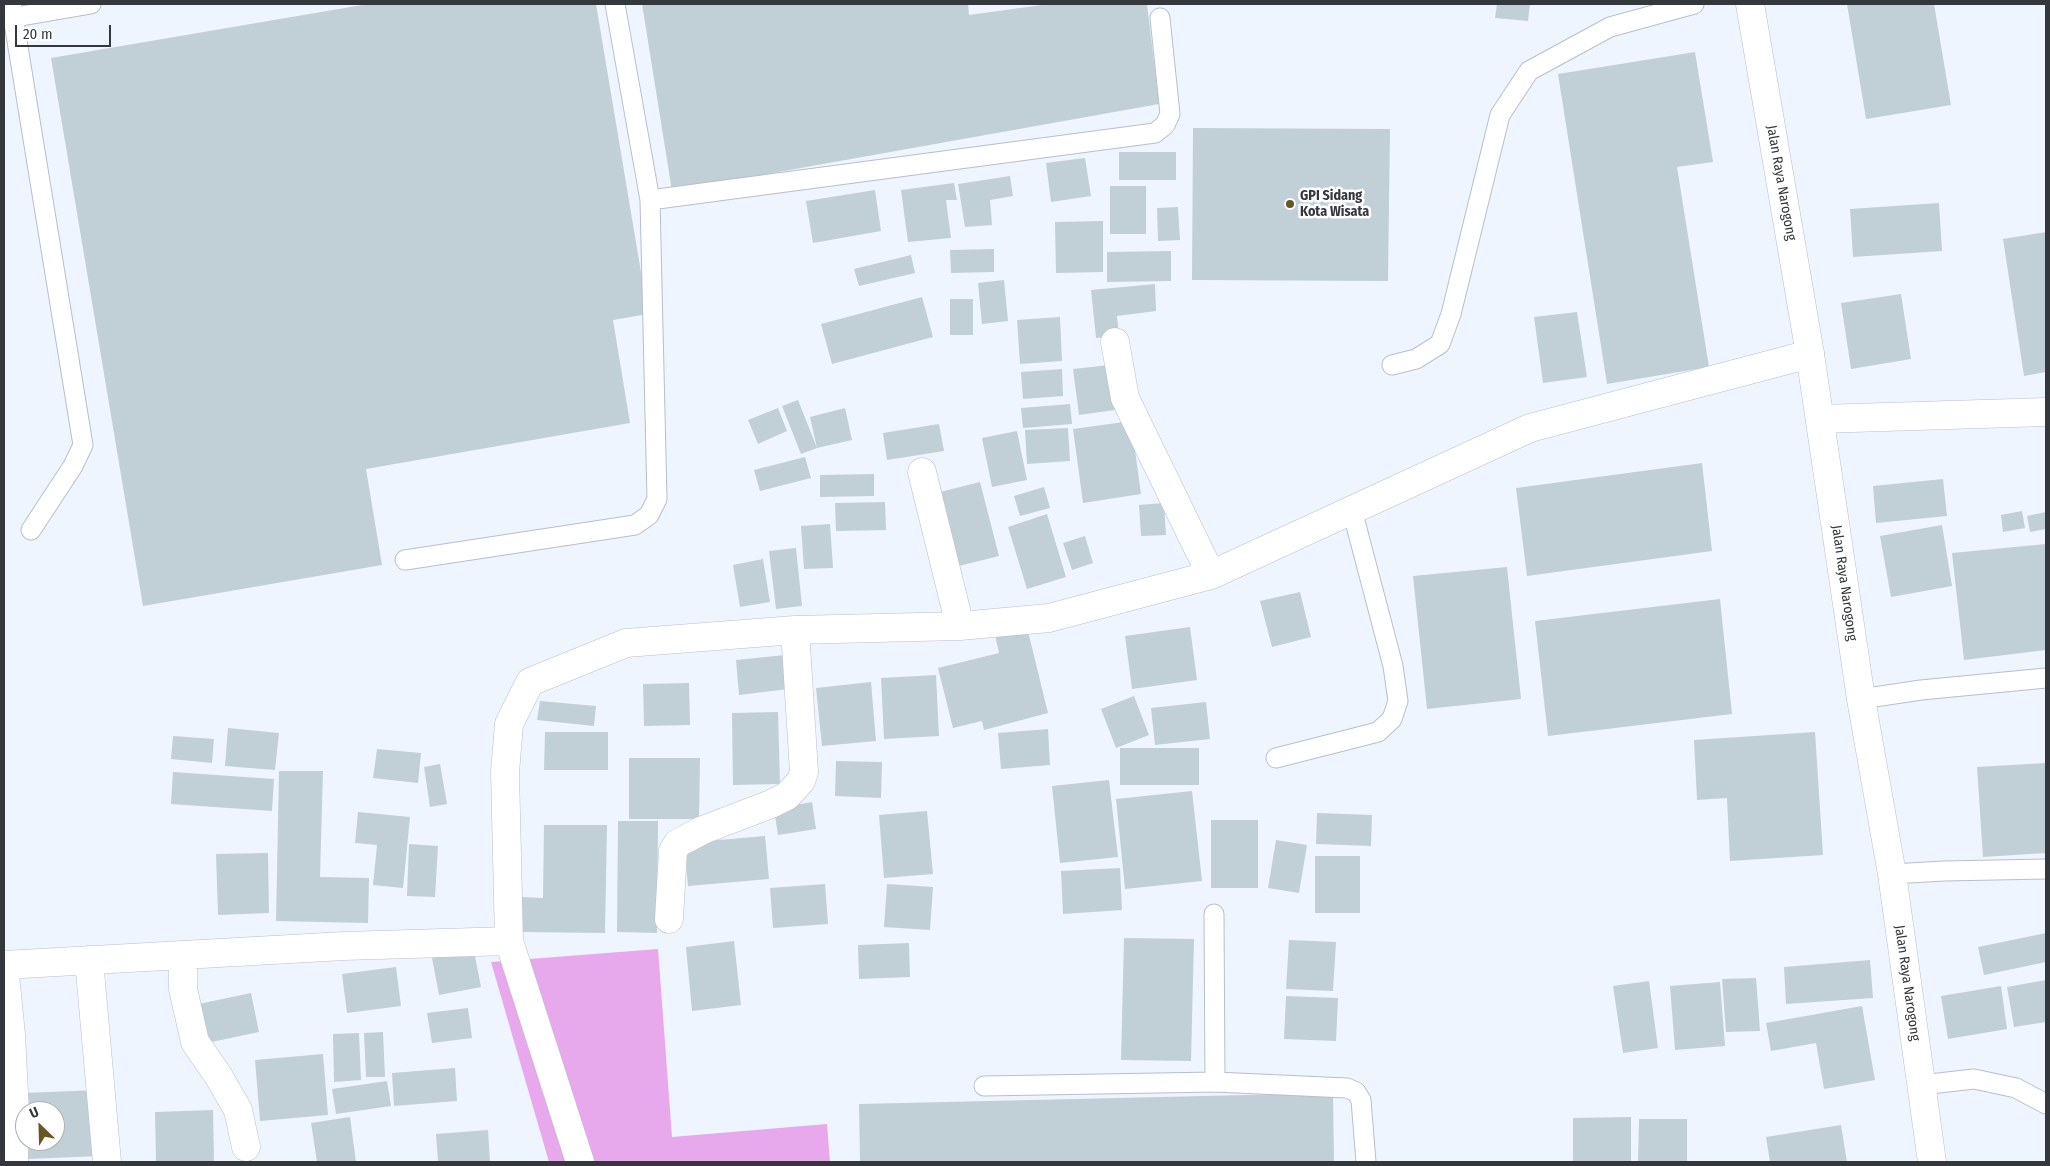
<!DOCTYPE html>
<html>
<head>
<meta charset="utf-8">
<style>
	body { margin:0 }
	#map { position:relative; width:2050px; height:1166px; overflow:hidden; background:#eef5fe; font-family:"Fira Sans Condensed",sans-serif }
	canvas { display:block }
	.frame { position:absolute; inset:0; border:5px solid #34373c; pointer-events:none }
	.north { position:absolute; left:15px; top:1101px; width:50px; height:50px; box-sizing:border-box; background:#fff; border:1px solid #aeafb1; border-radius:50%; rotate:336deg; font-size:14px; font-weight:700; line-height:20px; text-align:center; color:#34373c }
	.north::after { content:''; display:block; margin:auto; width:18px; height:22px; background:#685725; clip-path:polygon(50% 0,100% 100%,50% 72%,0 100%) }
	.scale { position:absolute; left:15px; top:25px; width:96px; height:22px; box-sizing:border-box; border:2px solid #34373c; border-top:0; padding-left:6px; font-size:15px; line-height:18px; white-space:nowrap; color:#34373c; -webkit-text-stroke:4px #fff; paint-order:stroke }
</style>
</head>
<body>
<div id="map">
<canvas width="2050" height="1166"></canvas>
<div class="frame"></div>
<div class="north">U</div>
<div class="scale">20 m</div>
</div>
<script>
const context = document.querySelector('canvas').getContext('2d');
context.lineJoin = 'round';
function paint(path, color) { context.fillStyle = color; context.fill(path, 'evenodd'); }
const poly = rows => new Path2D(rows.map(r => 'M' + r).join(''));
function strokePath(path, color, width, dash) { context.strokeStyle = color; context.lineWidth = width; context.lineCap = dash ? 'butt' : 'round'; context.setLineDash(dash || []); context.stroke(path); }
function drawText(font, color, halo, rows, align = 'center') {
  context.font = font + ' "Fira Sans Condensed",sans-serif'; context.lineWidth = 5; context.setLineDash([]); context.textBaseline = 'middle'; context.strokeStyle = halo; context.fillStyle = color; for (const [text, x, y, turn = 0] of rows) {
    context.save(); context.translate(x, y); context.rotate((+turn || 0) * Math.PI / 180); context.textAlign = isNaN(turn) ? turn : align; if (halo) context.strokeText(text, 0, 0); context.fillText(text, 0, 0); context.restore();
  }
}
paint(poly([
	[658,949,672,1137,827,1124,830,1162,549,1162,491,962]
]), '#e7a8ec');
paint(poly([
	[368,4,596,4,648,314,613,320,630,423,366,469,382,565,143,606,51,58],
	[642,4,968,4,969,15,1049,4,1147,4,1159,104,672,191],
	[1497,4,1530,4,1528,21,1495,18],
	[1847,4,1934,4,1951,105,1866,119],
	[1695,52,1713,162,1677,167,1709,367,1607,384,1558,74],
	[1193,128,1390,129,1388,281,1192,280],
	[1119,152,1176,152,1176,180,1119,180],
	[1085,158,1091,196,1051,202,1046,163],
	[1010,176,1013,196,990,200,992,225,965,227,958,184],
	[954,183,957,200,946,200,951,238,908,242,901,190],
	[1110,186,1146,186,1146,234,1110,234],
	[875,190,881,231,813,243,806,201],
	[1939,203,1942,251,1853,257,1850,209],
	[1178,207,1180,240,1158,241,1157,208],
	[1103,221,1103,272,1056,273,1055,222],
	[2046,232,2046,372,2024,376,2003,239],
	[994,249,994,272,951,273,950,250],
	[1171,251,1171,281,1107,282,1107,252],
	[911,255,915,273,859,286,854,269],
	[1004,280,1008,321,982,324,978,283],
	[1155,284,1156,311,1117,316,1119,336,1096,338,1091,290],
	[1901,294,1911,359,1851,369,1841,303],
	[922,297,933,337,832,364,821,324],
	[950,299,973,299,973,335,950,335],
	[1577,312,1587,377,1543,383,1534,317],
	[1060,317,1062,361,1020,364,1017,320],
	[1110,365,1115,410,1079,415,1073,369],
	[1062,369,1063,396,1023,399,1021,372],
	[798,400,817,448,801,454,782,406],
	[1070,404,1072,424,1023,428,1021,408],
	[778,408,787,431,758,444,748,420],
	[845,408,852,440,817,448,810,417],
	[1131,421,1141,494,1083,503,1073,429],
	[939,424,944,451,887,460,883,433],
	[1068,428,1070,461,1027,464,1025,430],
	[1017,431,1027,480,992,487,982,438],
	[805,457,811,478,760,491,754,470],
	[1702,463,1712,551,1527,576,1516,488],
	[874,474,874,496,820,497,820,475],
	[1943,479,1947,516,1876,523,1873,486],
	[980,482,999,556,955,567,936,493],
	[1044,487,1050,508,1020,516,1014,496],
	[885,502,886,530,836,531,835,503],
	[1164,503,1166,535,1141,536,1139,505],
	[2022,511,2025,528,2003,532,2001,515],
	[2046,512,2046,529,2030,532,2027,516],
	[1047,514,1066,577,1027,589,1008,527],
	[830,524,833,568,804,569,801,526],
	[1942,525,1952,586,1891,597,1880,536],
	[1085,536,1093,563,1072,570,1063,543],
	[2046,544,2046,650,1964,660,1952,553],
	[796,548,802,606,776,609,769,551],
	[763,559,770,602,740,607,733,565],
	[1507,567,1521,699,1427,709,1413,576],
	[1300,592,1311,637,1272,647,1260,601],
	[1720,599,1732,714,1548,736,1535,621],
	[1027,627,1048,713,984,730,982,721,953,728,938,668,999,653,995,635],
	[1190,627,1197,680,1132,689,1125,636],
	[785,655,788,689,739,695,736,660],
	[936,675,939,736,884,739,881,678],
	[871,682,876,741,822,746,816,688],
	[689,683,690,725,644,726,643,684],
	[1134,696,1149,735,1116,748,1101,709],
	[540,701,596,706,594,726,537,720],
	[1206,702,1210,739,1155,745,1151,708],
	[778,712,780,784,733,785,732,713],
	[228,728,279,733,275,770,225,766],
	[1048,729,1050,765,1001,769,998,733],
	[545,732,608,732,608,770,544,770],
	[1815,732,1823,855,1730,861,1727,798,1697,800,1694,740],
	[173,736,214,739,212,763,171,759],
	[1120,748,1199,748,1199,785,1120,785],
	[377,749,421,753,418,783,373,778],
	[629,758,700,758,699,819,629,819],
	[836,761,882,762,881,798,835,796],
	[2046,763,2046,853,1983,857,1977,767],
	[440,764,447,804,430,807,424,767],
	[279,771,323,771,320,877,369,878,368,923,276,921],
	[173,772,274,779,272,811,171,804],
	[1109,780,1118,857,1060,863,1052,786],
	[1192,791,1202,881,1125,889,1116,799],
	[812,802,816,829,778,835,774,809],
	[927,811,933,874,884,878,879,815],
	[358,812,410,817,403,888,373,885,377,845,355,843],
	[1317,813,1372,815,1371,846,1316,844],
	[1211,820,1258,820,1258,888,1211,888],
	[618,821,658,821,657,933,617,932],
	[544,825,607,825,605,933,521,932,522,897,543,898],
	[765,836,769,879,688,886,684,843],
	[1276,840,1307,845,1299,893,1268,888],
	[409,844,438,846,435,897,407,896],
	[268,853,269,913,218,915,216,854],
	[1315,856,1360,856,1360,913,1315,913],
	[1120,868,1122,910,1063,914,1061,871],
	[825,884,828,924,773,928,770,888],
	[887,884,933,887,930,930,884,927],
	[2046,933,2046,962,1984,975,1978,947],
	[1124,938,1194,939,1191,1061,1121,1060],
	[1289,940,1336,942,1333,991,1286,989],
	[734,941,741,1005,692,1011,686,947],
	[909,943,910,977,859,979,858,945],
	[474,951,481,987,439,995,432,958],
	[1870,960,1873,998,1786,1004,1784,967],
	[396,967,401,1006,347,1013,342,974],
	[1756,978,1760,1031,1726,1032,1722,979],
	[2046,980,2046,1022,2014,1027,2007,987],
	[1649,981,1658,1048,1623,1053,1613,986],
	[1720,982,1725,1046,1675,1050,1670,986],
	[2001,986,2007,1029,1948,1039,1941,996],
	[251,993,259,1032,202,1044,194,1005],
	[1286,996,1338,998,1336,1041,1284,1039],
	[1862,1006,1875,1080,1824,1089,1816,1043,1771,1051,1766,1023],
	[468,1008,472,1038,432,1043,427,1013],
	[383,1032,385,1077,366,1077,364,1033],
	[359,1033,361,1080,334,1082,333,1034],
	[323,1054,328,1115,260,1121,255,1060],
	[455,1068,457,1101,394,1106,392,1073],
	[387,1081,391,1106,336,1114,332,1089],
	[96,1090,99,1156,28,1159,27,1141,55,1141,55,1111,26,1111,25,1093],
	[1333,1093,1334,1162,860,1162,859,1104],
	[213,1110,214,1162,156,1162,155,1112],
	[350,1117,356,1162,317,1162,311,1123],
	[1631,1117,1631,1162,1573,1162,1573,1118],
	[1639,1119,1687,1119,1687,1162,1638,1162],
	[1841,1125,1847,1162,1770,1162,1766,1137],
	[488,1130,490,1162,438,1162,436,1134]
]), '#c1d0d6');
const lane = poly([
	[11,4,83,445,73,466,31,530],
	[4,19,91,4],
	[650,200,1155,133,1165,125,1170,114,1160,18],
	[1392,365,1416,359,1440,344,1451,314,1500,115,1529,71,1610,27,1694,4],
	[405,560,635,525,649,515,657,499,650,200,615,4],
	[1861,699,1921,690,2046,678],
	[1276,758,1378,732,1392,719,1398,701,1393,666,1352,510],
	[1892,874,1944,871,2046,869],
	[1214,914,1215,1082],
	[1921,1085,1974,1079,2016,1088,2046,1104],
	[984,1086,1215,1082,1347,1088,1356,1092,1361,1100,1366,1162]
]);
const street = poly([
	[1115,342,1125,398,1211,575],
	[1820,419,2046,412],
	[922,472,960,626],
	[669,919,673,851,678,843,703,830,771,804,787,796,801,781,804,772,795,630],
	[183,956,183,989,195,1042,219,1077,238,1110,246,1147],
	[89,960,107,1162],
	[4,965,344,946,509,941],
	[4,965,11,1035,15,1112,14,1162],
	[580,1162,509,941,505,772,509,724,530,682,626,643,795,630,960,626,1049,618,1211,575,1530,428,1810,354]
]);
const primary = poly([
	[1750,4,1810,354,1861,699,1892,874,1932,1162]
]);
strokePath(lane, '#b7bfcb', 21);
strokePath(street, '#b7bfcb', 29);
strokePath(primary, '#b7bfcb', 29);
strokePath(lane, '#fff', 19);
strokePath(street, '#fff', 28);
strokePath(primary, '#fff', 28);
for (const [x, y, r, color] of [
	[1290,204,5,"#685725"]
]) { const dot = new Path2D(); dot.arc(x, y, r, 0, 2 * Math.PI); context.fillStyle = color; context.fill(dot); strokePath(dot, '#fff', 2); }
drawText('14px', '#34373c', '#fff', [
	["Jalan Raya Narogong",1781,183,80],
	["Jalan Raya Narogong",1844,583,82],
	["Jalan Raya Narogong",1907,983,82]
]);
drawText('bold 14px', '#34373c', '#fff', [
	["GPI Sidang",1300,196],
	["Kota Wisata",1300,212]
], 'left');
</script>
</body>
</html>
